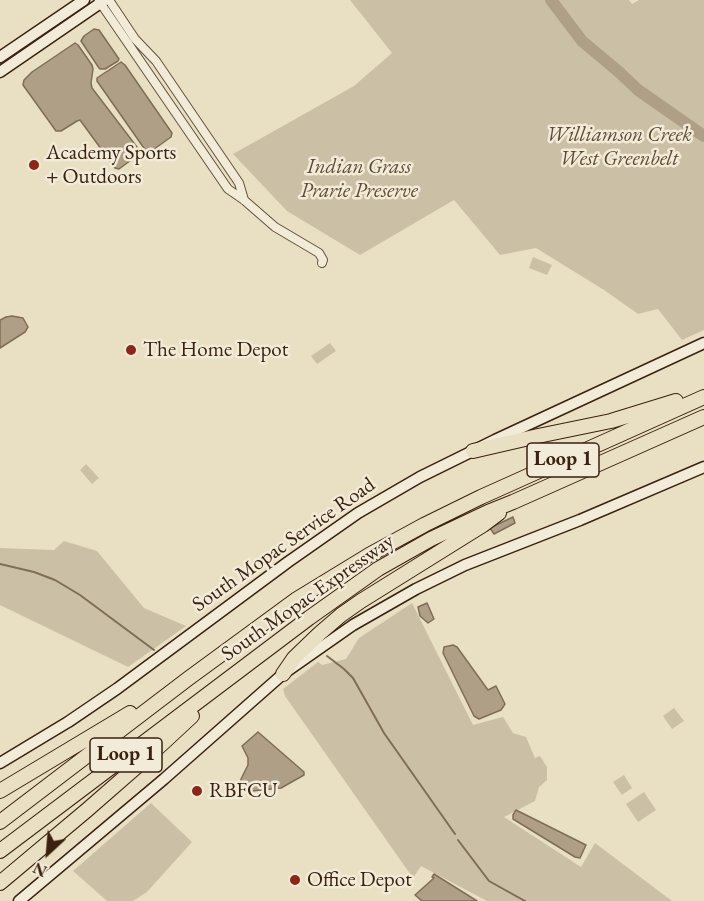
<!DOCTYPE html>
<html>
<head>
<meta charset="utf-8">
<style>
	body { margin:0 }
	#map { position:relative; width:704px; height:901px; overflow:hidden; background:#e9e0c3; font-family:"EB Garamond",serif }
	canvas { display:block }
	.north { position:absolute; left:18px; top:823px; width:60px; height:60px; -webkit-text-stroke:4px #f1ebd8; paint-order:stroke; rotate:206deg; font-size:16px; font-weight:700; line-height:24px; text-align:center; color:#3a2110 }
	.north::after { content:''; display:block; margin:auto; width:21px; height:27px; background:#3a2110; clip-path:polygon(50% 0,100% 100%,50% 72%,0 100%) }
</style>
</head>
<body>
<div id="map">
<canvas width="704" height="901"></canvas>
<div class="north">N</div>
</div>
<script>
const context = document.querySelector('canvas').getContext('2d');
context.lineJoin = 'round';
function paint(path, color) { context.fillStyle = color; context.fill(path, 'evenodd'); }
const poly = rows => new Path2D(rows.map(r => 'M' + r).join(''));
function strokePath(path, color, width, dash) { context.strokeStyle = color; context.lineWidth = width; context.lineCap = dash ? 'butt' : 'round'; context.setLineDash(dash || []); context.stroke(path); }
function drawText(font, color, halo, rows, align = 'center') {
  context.font = font + ' "EB Garamond",serif'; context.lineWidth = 5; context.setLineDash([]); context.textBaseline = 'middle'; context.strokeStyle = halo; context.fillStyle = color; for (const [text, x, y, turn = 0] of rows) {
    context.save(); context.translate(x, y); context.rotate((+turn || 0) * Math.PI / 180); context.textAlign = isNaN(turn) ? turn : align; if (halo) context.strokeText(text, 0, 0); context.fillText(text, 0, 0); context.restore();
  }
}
paint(poly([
	[350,0,629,0,632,4,639,0,704,0,704,330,682,340,658,309,638,314,604,290,536,248,500,255,454,200,360,255,287,211,233,154,354,86,392,53],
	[533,257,552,265,547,275,529,268],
	[330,343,336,351,317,364,311,356],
	[86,464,99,478,92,484,80,470],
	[64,541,97,551,144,608,186,626,128,667,0,605,0,548,54,550],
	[412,603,473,725,503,717,513,733,526,737,535,758,540,756,547,767,547,780,539,787,535,801,504,817,581,867,595,843,672,901,487,901,421,866,413,878,285,696,283,689,318,662,322,665,346,659,359,638],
	[674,708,684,721,672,729,663,716],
	[624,775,632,788,622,795,613,782],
	[644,792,656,810,638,822,626,804],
	[151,803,192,842,147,892,133,901,107,901,73,871]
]), '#cbc0a5');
const water = poly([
	[94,29,99,30,119,59,118,61,105,69,100,69,99,68,81,41,84,36,94,29],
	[75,43,78,45,92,65,93,69,91,83,92,88,140,151,138,155,119,169,115,168,80,120,77,121,61,131,56,131,23,85,24,80,32,72,75,43],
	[121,62,125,65,172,133,171,137,150,152,146,151,97,81,97,78,121,62],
	[12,316,23,318,28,327,25,332,0,348,0,320,6,317,12,316],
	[513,517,515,523,494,534,490,528,513,517],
	[427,603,434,619,428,623,420,616,418,607,427,603],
	[453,645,457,647,488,690,496,686,505,704,501,710,479,719,474,716,443,653,444,647,453,645],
	[258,732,304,772,304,775,281,788,252,791,245,790,241,784,241,779,248,765,248,758,242,746,258,732],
	[516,810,586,845,580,858,575,857,513,819,513,815,516,810],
	[434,874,477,901,422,901,415,895,434,878,432,877,434,874]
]);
paint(water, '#ae9f86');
strokePath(water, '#806d57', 1.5);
strokePath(poly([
	[0,564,34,572,55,580,80,595,154,650],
	[327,656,344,669,353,678,384,733,455,834],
	[458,840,489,881,525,901]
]), '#806d57', 2);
strokePath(poly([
	[551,0,582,41,619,72,638,90,704,136]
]), '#ae9f86', 12);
const street = poly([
	[109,0,135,39,156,61,239,183,244,200],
	[99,1,228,189,244,200,275,227,319,253,323,260,322,263]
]);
const secondary = poly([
	[0,57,84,0],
	[0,72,105,0],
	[0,763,68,722,118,688,288,562,358,513,420,477,495,440,704,343],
	[19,901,164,779,283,674,353,625,416,589,465,565,580,520,704,467]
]);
const highway = poly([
	[473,451,538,436,611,421,676,401],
	[283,674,294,658,320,633,341,615,361,601,483,525,499,513],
	[0,791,130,713],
	[0,822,189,678,297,599,369,555,424,525,481,497,704,397],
	[0,851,309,618,378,569,431,539,488,512,513,502,704,417],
	[0,883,87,810,150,755,192,716]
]);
strokePath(street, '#66513d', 10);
strokePath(secondary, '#3a2110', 13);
strokePath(highway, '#3a2110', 16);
strokePath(street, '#f1ebd8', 8);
strokePath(secondary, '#f1ebd8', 10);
strokePath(highway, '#e9e0c3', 14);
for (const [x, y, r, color] of [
	[34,165,6,"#8f2418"],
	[131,350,6,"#8f2418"],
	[197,791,6,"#8f2418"],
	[295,880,6,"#8f2418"]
]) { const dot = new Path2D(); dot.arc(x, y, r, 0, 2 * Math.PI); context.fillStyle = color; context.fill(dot); strokePath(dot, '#f1ebd8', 2); }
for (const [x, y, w] of [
	[563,460,72],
	[126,755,72]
]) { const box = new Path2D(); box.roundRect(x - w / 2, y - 17, w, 34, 4.5); context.fillStyle = '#f1ebd8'; context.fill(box); strokePath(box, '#3a2110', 1.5); }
drawText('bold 20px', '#3a2110', null, [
	["Loop 1",563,460],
	["Loop 1",126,755]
]);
drawText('italic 21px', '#5e4935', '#f1ebd8', [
	["Williamson Creek",619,135],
	["West Greenbelt",619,159],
	["Indian Grass",359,167],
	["Prarie Preserve",359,191]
]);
drawText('21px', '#3a2110', '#f1ebd8', [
	["Academy Sports",46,153],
	["+ Outdoors",46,177],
	["The Home Depot",143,350],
	["RBFCU",209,791],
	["Office Depot",307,880]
], 'left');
drawText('21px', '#3a2110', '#f1ebd8', [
	["South Mopac Service Road",284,545,-35],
	["South Mopac Expressway",308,598,-35]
]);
</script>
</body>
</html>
